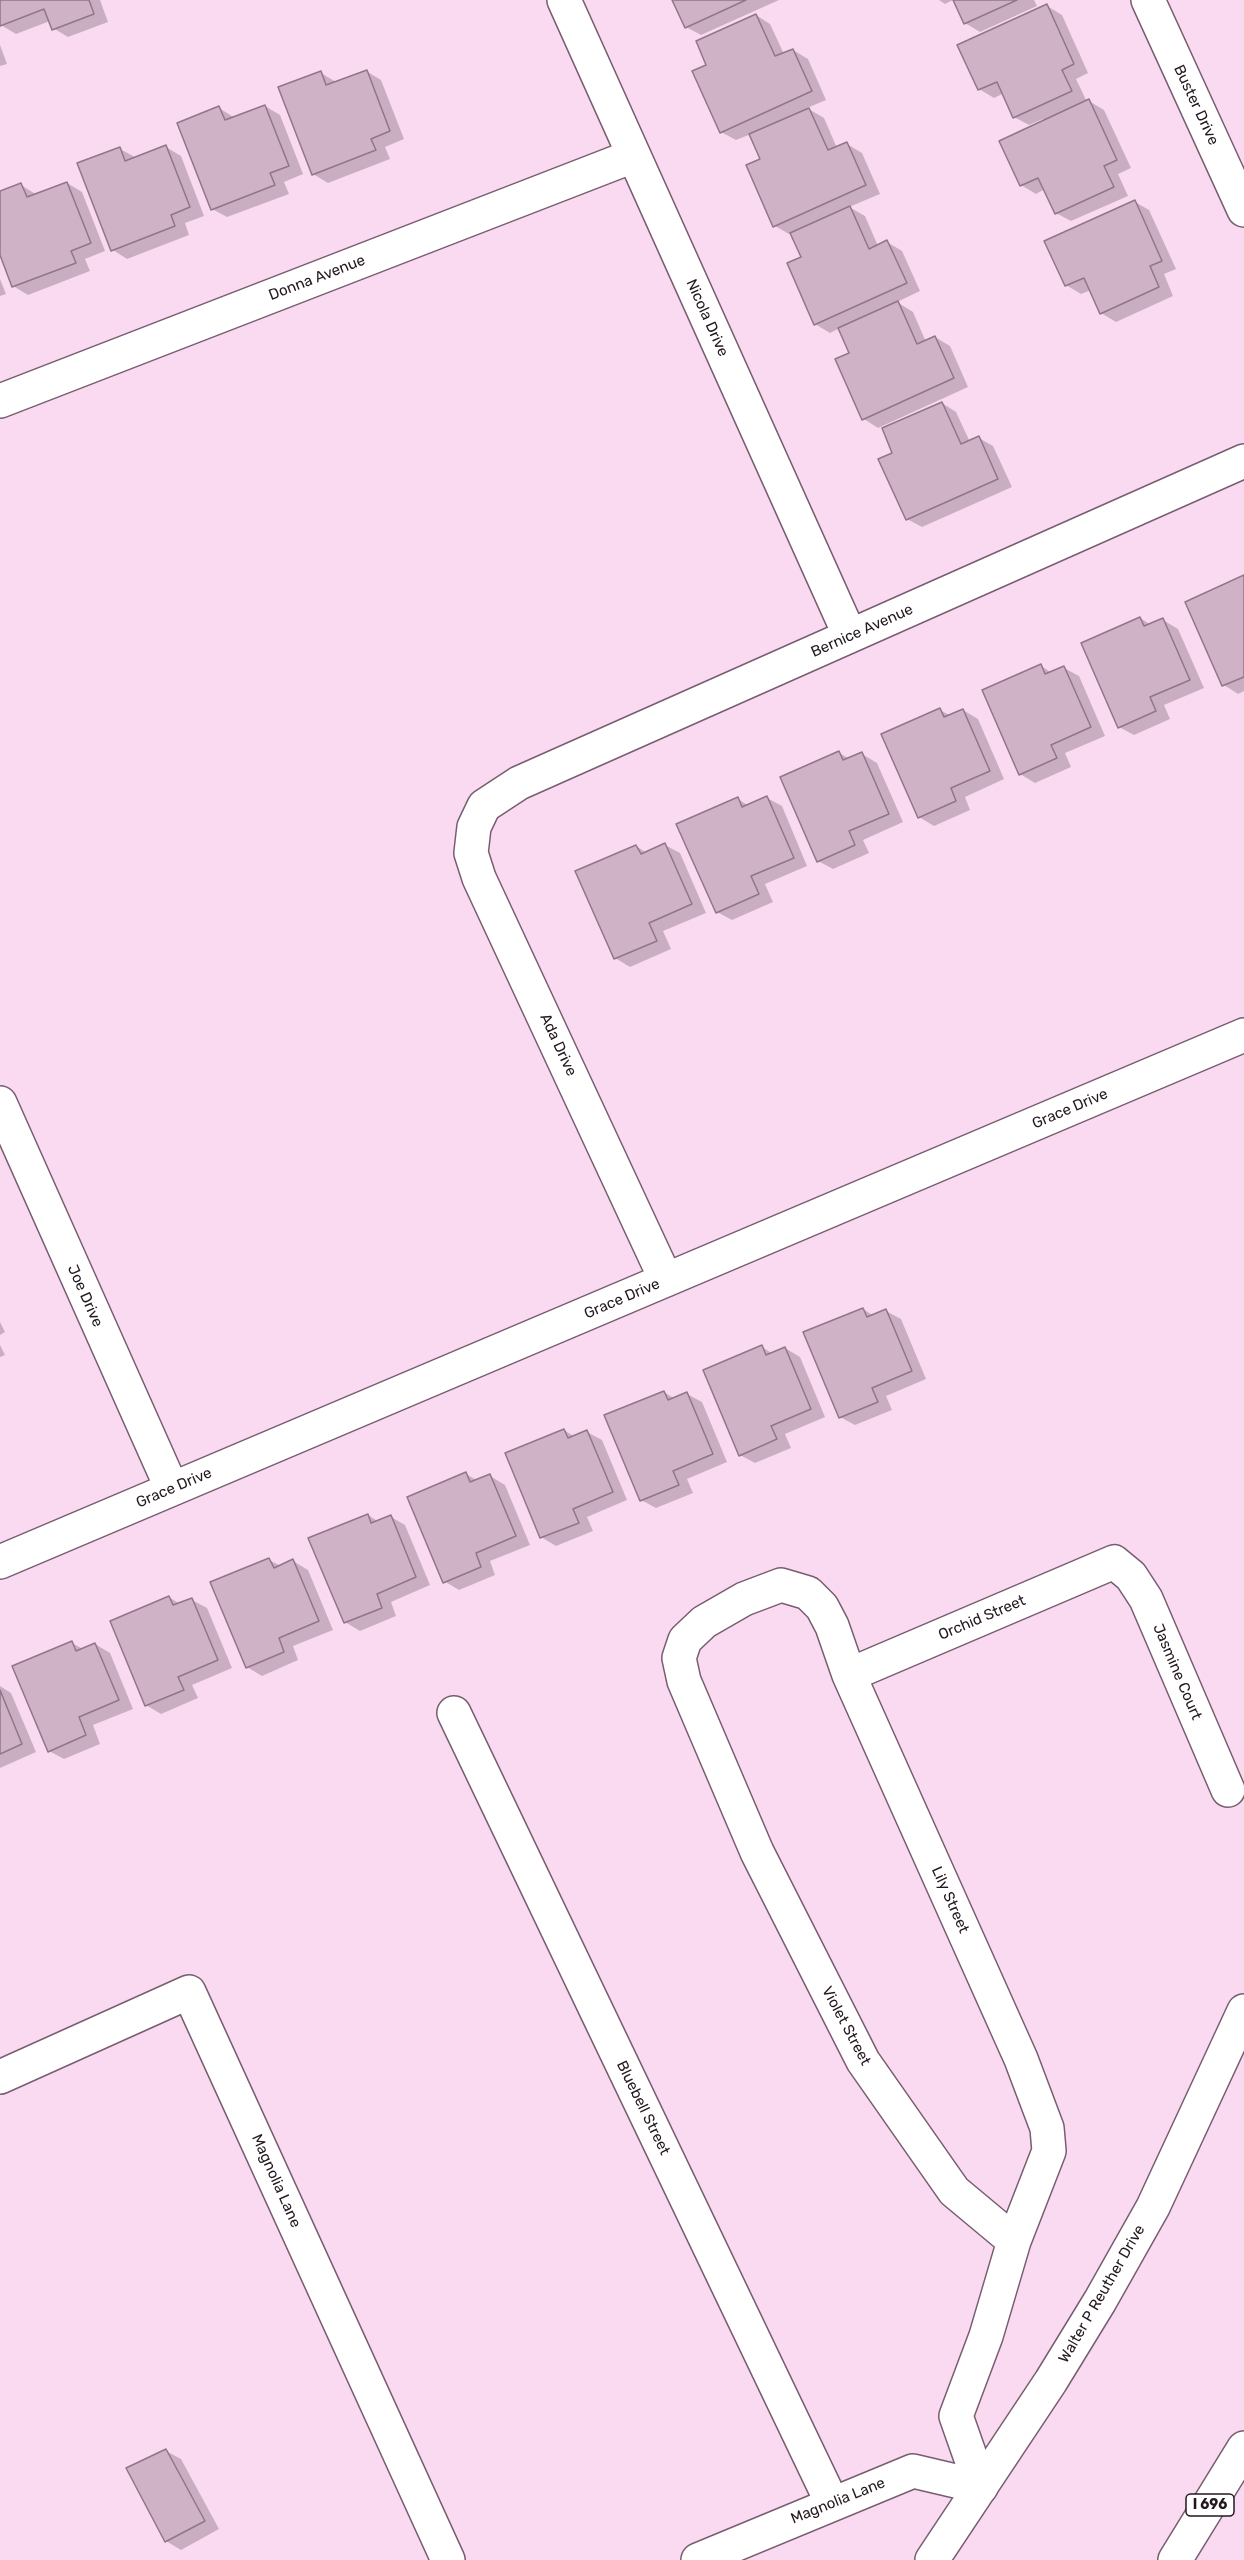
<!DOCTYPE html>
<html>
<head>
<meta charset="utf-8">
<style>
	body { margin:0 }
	canvas { display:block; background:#fadaf0 }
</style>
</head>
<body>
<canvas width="1244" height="2560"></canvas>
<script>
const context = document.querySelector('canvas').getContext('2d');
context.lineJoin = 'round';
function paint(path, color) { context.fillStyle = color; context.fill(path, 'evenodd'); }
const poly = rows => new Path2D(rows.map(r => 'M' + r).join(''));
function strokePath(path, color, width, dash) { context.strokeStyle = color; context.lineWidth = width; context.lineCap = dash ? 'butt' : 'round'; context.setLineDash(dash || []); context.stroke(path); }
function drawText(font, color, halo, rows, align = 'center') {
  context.font = font + ' Rubik,sans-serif'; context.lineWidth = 6; context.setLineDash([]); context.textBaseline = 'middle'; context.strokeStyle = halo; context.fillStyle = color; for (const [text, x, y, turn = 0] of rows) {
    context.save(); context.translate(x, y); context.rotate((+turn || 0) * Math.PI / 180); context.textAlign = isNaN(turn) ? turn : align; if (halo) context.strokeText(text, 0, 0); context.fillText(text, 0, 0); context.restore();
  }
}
paint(poly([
	[0,0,100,0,108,22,68,37,53,28,50,21,16,34,1,25],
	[674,0,779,0,701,35,686,27],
	[939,0,953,0,945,4],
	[955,0,1034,0,1037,6,980,32,965,23],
	[1047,6,1062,15,1088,73,1076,79,1087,102,1089,101,1104,110,1131,168,1118,174,1128,196,1071,221,1056,213,1045,189,1036,194,1021,185,1044,122,1043,119,1029,125,1014,117,1004,93,994,98,979,89],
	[756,15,770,24,784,54,793,50,808,59,826,100,807,108,824,118,837,148,847,144,862,153,880,194,849,207,865,216,878,246,887,242,902,251,920,291,897,302,913,312,926,342,935,337,950,346,968,387,878,428,864,419,837,359,851,353,840,328,830,333,815,324,803,258,792,233,789,234,775,226,762,159,751,134,736,140,721,132,708,66],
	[0,45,7,64,0,66],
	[366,71,381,80,404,139,385,147,390,159,328,183,313,174,321,73,336,82],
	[265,106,280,115,303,174,284,182,289,194,227,217,212,209,219,108,235,118],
	[166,147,181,156,204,216,185,223,189,235,127,259,113,250,120,149,135,157],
	[67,183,82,192,105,251,85,259,90,271,28,295,13,286,0,251,0,193,21,185,37,195],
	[1135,202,1149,210,1176,269,1164,274,1173,296,1116,322,1101,313,1091,290,1081,294,1066,285],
	[0,279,6,294,0,296],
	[942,403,956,412,970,442,979,438,993,446,1012,487,922,527,907,519,894,454],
	[1244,577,1244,691,1238,694,1224,685],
	[1140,618,1151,625,1163,620,1178,629,1204,688,1164,705,1170,719,1134,735,1119,727],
	[1041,666,1052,673,1064,668,1079,676,1105,736,1065,753,1071,767,1035,783,1020,774],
	[940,710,951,716,963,710,978,719,1004,779,965,797,970,810,934,826,919,817],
	[839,753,850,759,862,754,877,763,903,822,863,840,869,853,833,869,818,861],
	[767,798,782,806,807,866,765,884,773,902,732,920,717,912,738,799,749,806],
	[665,845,680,853,706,913,663,931,671,949,630,967,615,958,636,846,647,853],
	[863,1309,874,1316,886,1311,901,1319,926,1379,886,1396,892,1410,855,1425,840,1417],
	[0,1322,5,1332,0,1335],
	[0,1345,5,1355,0,1357],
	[762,1347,773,1354,785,1348,800,1357,825,1417,785,1434,791,1448,755,1463,740,1455],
	[664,1392,675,1399,687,1394,702,1402,727,1462,687,1479,693,1493,656,1508,641,1500],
	[564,1430,575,1437,587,1432,602,1440,627,1500,587,1517,593,1531,556,1546,541,1537],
	[466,1474,478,1481,490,1476,505,1485,530,1545,490,1561,495,1575,459,1590,444,1581],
	[368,1515,379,1522,391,1517,405,1525,430,1585,391,1602,396,1616,360,1631,345,1622],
	[269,1560,281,1566,293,1561,308,1570,333,1630,293,1646,298,1660,262,1676,247,1667],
	[169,1597,180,1604,192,1600,207,1608,232,1668,192,1685,198,1698,161,1714,146,1705],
	[72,1643,83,1649,95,1644,110,1653,133,1709,93,1725,100,1744,64,1759,49,1751],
	[0,1686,11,1693,36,1752,0,1768],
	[166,2451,181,2459,219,2529,181,2550,166,2541]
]), '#0003');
const building = poly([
	[0,0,89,0,94,14,52,30,44,9,0,26,0,0],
	[672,0,746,0,685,28,672,0],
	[953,0,1017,0,964,24,953,0],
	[1047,4,1074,64,1062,70,1072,91,1013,118,997,82,978,90,957,45,1047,4],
	[756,14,775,56,793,49,812,91,720,133,692,71,706,65,696,41,756,14],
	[367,70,390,131,371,139,376,150,312,175,278,87,321,71,326,85,367,70],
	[1089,99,1117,160,1104,166,1114,187,1055,214,1038,178,1020,186,999,141,1089,99],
	[265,105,289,166,270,173,275,185,211,210,177,123,219,106,225,120,265,105],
	[809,108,828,150,847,142,866,185,773,227,746,165,760,159,749,134,809,108],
	[166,145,190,207,171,215,175,226,111,251,77,163,120,147,125,161,166,145],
	[67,182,91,243,71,251,76,263,12,287,0,255,0,191,21,183,27,197,67,182],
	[1135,200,1162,261,1150,266,1159,287,1100,314,1084,278,1065,286,1044,241,1135,200],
	[850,206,869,249,887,240,907,283,814,325,787,263,801,257,790,233,850,206],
	[898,301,917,344,935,336,954,378,862,420,835,359,849,353,838,328,898,301],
	[942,402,961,444,979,436,998,479,906,520,878,459,892,453,882,428,942,402],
	[1244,575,1244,677,1222,686,1185,602,1244,575],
	[1140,617,1144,626,1163,618,1190,680,1150,697,1156,711,1118,728,1081,643,1140,617],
	[1041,664,1045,674,1064,666,1091,727,1051,745,1057,758,1019,775,982,690,1041,664],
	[940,708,944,717,963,709,990,771,951,788,956,801,918,818,881,734,940,708],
	[839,751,843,760,862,752,889,814,849,831,855,845,817,862,780,777,839,751],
	[767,796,794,858,751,876,759,894,716,913,676,824,738,797,742,807,767,796],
	[665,843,692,904,649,923,657,941,614,959,575,871,636,845,641,854,665,843],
	[863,1308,867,1317,886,1309,912,1371,872,1388,878,1402,839,1418,803,1332,863,1308],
	[762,1345,766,1355,785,1347,811,1409,771,1426,777,1439,739,1456,703,1370,762,1345],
	[664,1391,668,1400,687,1392,713,1454,673,1471,679,1485,640,1501,604,1415,664,1391],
	[564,1429,568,1438,587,1430,613,1492,573,1509,579,1523,540,1538,505,1453,564,1429],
	[466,1472,470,1482,490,1474,516,1536,476,1553,481,1567,443,1583,407,1497,466,1472],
	[368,1514,371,1523,391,1515,416,1577,377,1594,382,1608,344,1623,308,1538,368,1514],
	[269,1558,274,1568,293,1559,319,1621,279,1638,284,1652,246,1668,210,1582,269,1558],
	[169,1596,173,1605,192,1598,218,1660,178,1677,184,1690,145,1706,110,1621,169,1596],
	[72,1641,76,1651,95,1643,119,1700,79,1717,86,1735,48,1752,12,1666,72,1641],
	[0,1690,22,1744,0,1754,0,1690],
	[166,2449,205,2521,165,2542,126,2468,166,2449]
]);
paint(building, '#d0b2c7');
strokePath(building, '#917589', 1.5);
const minor = poly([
	[564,0,850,636],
	[1148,0,1244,210],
	[0,401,633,156],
	[0,1103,172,1489],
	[666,1280,479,878,471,853,474,827,484,806,519,783,1244,461],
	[0,1562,1244,1035],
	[849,1675,1114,1562,1131,1576,1146,1599,1228,1790],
	[454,1713,832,2503],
	[0,2077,189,1992,448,2560],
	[981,2487,956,2416,986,2336,1014,2241,1049,2151,1047,2128,1021,2059,849,1675,832,1626,822,1607,808,1593,781,1585,744,1599,704,1622,685,1640,679,1658,684,1681,757,1852,863,2061,954,2191,1014,2241],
	[698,2560,913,2471,981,2487]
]);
const major = poly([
	[932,2560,1051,2381,1100,2301,1153,2207,1244,2011]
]);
const highway = poly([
	[1175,2560,1244,2448]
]);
strokePath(minor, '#785d70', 36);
strokePath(major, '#785d70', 36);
strokePath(highway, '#785d70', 36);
strokePath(minor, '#fff', 33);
strokePath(major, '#fff', 33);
strokePath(highway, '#fff', 33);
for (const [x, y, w] of [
	[1210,2505,48]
]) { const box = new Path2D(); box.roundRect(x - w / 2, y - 11, w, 22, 4.5); context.fillStyle = '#fff'; context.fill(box); strokePath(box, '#231820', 1.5); }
drawText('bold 14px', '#231820', null, [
	["I 696",1210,2505]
]);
drawText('15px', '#231820', '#fff', [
	["Buster Drive",1196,105,65],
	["Donna Avenue",317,278,-21],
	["Nicola Drive",707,318,66],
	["Bernice Avenue",862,631,-24],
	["Ada Drive",558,1045,65],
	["Grace Drive",1070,1109,-23],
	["Joe Drive",85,1296,66],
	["Grace Drive",622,1299,-23],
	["Grace Drive",174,1488,-23],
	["Orchid Street",982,1618,-23],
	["Jasmine Court",1177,1672,67],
	["Lily Street",950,1900,66],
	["Violet Street",846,2026,62],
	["Bluebell Street",643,2108,64],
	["Magnolia Lane",276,2181,66],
	["Walter P Reuther Drive",1102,2294,-60],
	["Magnolia Lane",838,2501,-22]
]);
</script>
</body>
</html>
